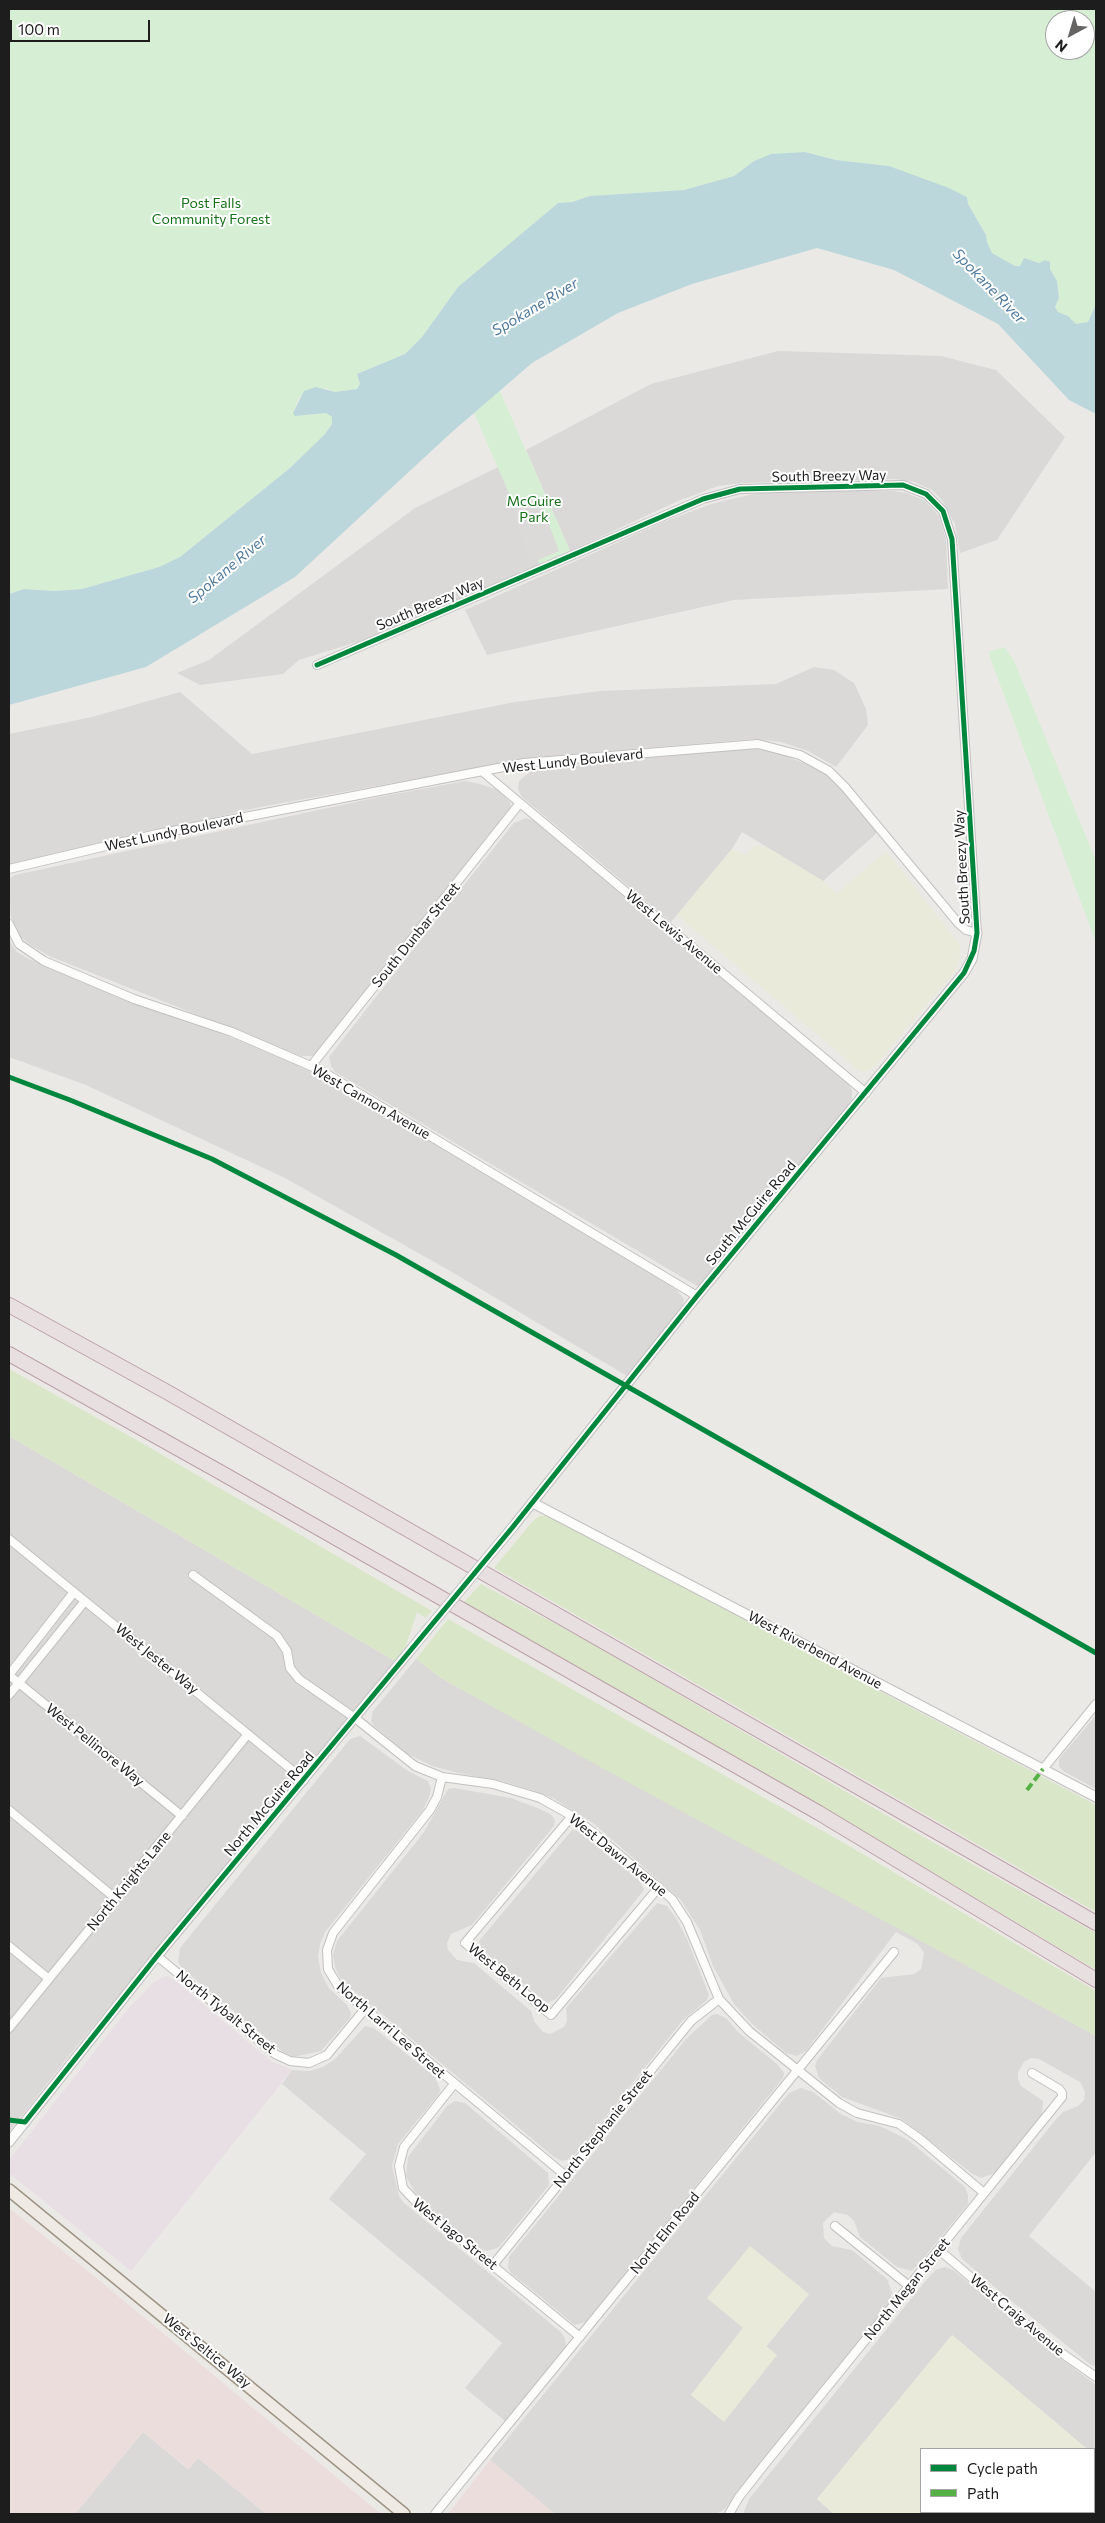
<!DOCTYPE html>
<html>
<head>
<meta charset="utf-8">
<style>
	body { margin:0 }
	#map { position:relative; width:1105px; height:2523px; overflow:hidden; background:#ebe9e6; font-family:Commissioner,sans-serif }
	canvas { display:block }
	.frame { position:absolute; inset:0; border:10px solid #1d1d1d; pointer-events:none }
	.legend { position:absolute; left:920px; top:2448px; width:175px; height:65px; box-sizing:border-box; background:#fff; border:1px solid #a5a5a5; margin:0; padding:6px 9px; list-style:none; font-size:15px; color:#1d1d1d }
	.legend li { display:flex; align-items:center; gap:10px; height:25px }
	.legend b { width:25px; border:1px solid #a5a5a5 }
	.north { position:absolute; left:1045px; top:10px; width:50px; height:50px; box-sizing:border-box; background:#fff; border:1px solid #a5a5a5; border-radius:50%; rotate:219deg; font-size:14px; font-weight:700; line-height:20px; text-align:center; color:#1d1d1d }
	.north::after { content:''; display:block; margin:auto; width:18px; height:22px; background:#656463; clip-path:polygon(50% 0,100% 100%,50% 72%,0 100%) }
	.scale { position:absolute; left:10px; top:20px; width:140px; height:22px; box-sizing:border-box; border:2px solid #1d1d1d; border-top:0; padding-left:6px; font-size:15px; line-height:18px; white-space:nowrap; color:#1d1d1d; -webkit-text-stroke:4px #fff; paint-order:stroke }
</style>
</head>
<body>
<div id="map">
<canvas width="1105" height="2523"></canvas>
<div class="frame"></div>
<ul class="legend">
<li><b style="height:6px;background:#00873e"></b>Cycle path</li>
<li><b style="height:6px;background:#55b145"></b>Path</li>
</ul>
<div class="north">N</div>
<div class="scale">100 m</div>
</div>
<script>
const context = document.querySelector('canvas').getContext('2d');
context.lineJoin = 'round';
function paint(path, color) { context.fillStyle = color; context.fill(path, 'evenodd'); }
const poly = rows => new Path2D(rows.map(r => 'M' + r).join(''));
function strokePath(path, color, width, dash) { context.strokeStyle = color; context.lineWidth = width; context.lineCap = dash ? 'butt' : 'round'; context.setLineDash(dash || []); context.stroke(path); }
function drawText(font, color, halo, rows, align = 'center') {
  context.font = font + ' Commissioner,sans-serif'; context.lineWidth = 4; context.setLineDash([]); context.textBaseline = 'middle'; context.strokeStyle = halo; context.fillStyle = color; for (const [text, x, y, turn = 0] of rows) {
    context.save(); context.translate(x, y); context.rotate((+turn || 0) * Math.PI / 180); context.textAlign = isNaN(turn) ? turn : align; if (halo) context.strokeText(text, 0, 0); context.fillText(text, 0, 0); context.restore();
  }
}
paint(poly([
	[778,351,941,356,996,370,1065,437,997,540,960,553,955,524,942,500,932,490,914,482,895,479,743,483,718,486,678,501,570,551,526,450,651,384],
	[498,467,540,564,370,638,299,660,283,674,200,685,177,673,209,660,415,508],
	[766,491,893,491,906,493,924,500,939,516,946,539,948,589,734,600,487,655,465,610,666,521,711,504],
	[814,667,834,670,854,683,866,709,868,725,836,767,808,751,781,742,754,739,537,757,260,807,9,866,9,734,92,717,180,692,252,754,515,702,600,691,776,684],
	[759,747,772,750,822,771,837,783,878,832,823,881,742,832,732,849,671,922,522,797,518,789,519,781,531,771,727,748],
	[465,781,480,784,498,790,510,802,511,806,508,812,321,1049,313,1056,301,1056,49,956,29,944,17,934,11,917,9,879,15,875,379,797],
	[526,818,533,820,849,1085,852,1090,852,1098,848,1106,702,1284,697,1286,335,1072,331,1066,329,1057,456,895,514,823],
	[9,940,17,952,29,959,240,1041,303,1068,355,1095,676,1289,684,1299,681,1315,627,1376,452,1272,285,1178,86,1085,9,1057],
	[9,1436,395,1661,76,2047,9,2132],
	[416,1659,441,1678,1096,2036,1096,2152,1029,2236,1096,2292,1096,2366,1091,2365,998,2290,962,2259,958,2249,961,2238,1057,2118,1063,2112,1078,2106,1084,2100,1085,2092,1080,2082,1039,2059,1031,2058,1024,2062,1018,2072,1018,2079,1021,2086,1043,2101,1042,2114,995,2173,981,2178,971,2173,902,2119,842,2097,819,2078,815,2066,817,2060,881,1978,914,1974,921,1969,924,1953,918,1944,896,1932,806,2051,797,2056,786,2053,751,2023,734,2004,713,1966,700,1930,680,1899,593,1823,553,1798,535,1791,502,1781,458,1773,432,1766,408,1754,374,1726,371,1721,373,1711],
	[1096,1715,1096,1789,1063,1771,1059,1766,1059,1759],
	[360,1736,408,1771,428,1781,431,1789,429,1797,423,1810,325,1932,320,1944,318,1957,321,1973,329,1988,347,2005,351,2013,350,2018,321,2051,294,2057,283,2052,183,1969,178,1962,180,1948,350,1739],
	[454,1788,511,1798,540,1809,552,1815,555,1821,554,1826,472,1925,451,1934,447,1943,448,1950,457,1960,474,1963,531,2011,534,2021,543,2032,550,2034,564,2027,567,2021,566,2008,657,1903,667,1906,676,1918,687,1939,709,1995,707,2000,683,2020,573,2157,567,2160,562,2161,554,2157,348,1986,340,1978,335,1967,333,1955,337,1941,424,1832,448,1789],
	[572,1830,579,1831,640,1881,644,1890,556,1999,547,2003,482,1950,479,1941],
	[717,2014,726,2018,738,2032,777,2064,784,2073,783,2078,586,2322,575,2325,511,2273,508,2268,509,2257,686,2039,712,2015],
	[365,2026,374,2028,435,2077,440,2089,439,2094,398,2144,392,2166,399,2196,404,2203,562,2333,565,2339,566,2345,564,2350,505,2421,465,2388,502,2343,329,2199,366,2154,282,2084,292,2070,309,2071,323,2067,335,2059],
	[801,2088,813,2092,841,2114,858,2122,880,2126,908,2140,965,2187,968,2195,968,2204,918,2265,911,2271,897,2267,860,2237,854,2221,848,2215,834,2212,823,2223,824,2238,832,2246,852,2250,887,2279,892,2292,889,2304,725,2509,716,2514,555,2514,490,2460,789,2093],
	[809,2294,766,2347,777,2356,691,2395,743,2328],
	[455,2101,465,2103,548,2173,549,2185,499,2247,494,2249,486,2251,480,2249,417,2196,406,2176,408,2157,447,2106],
	[945,2267,953,2270,1055,2354,1096,2385,1096,2457,1094,2449,1087,2449,952,2335,817,2499,834,2514,743,2514,749,2499,928,2278,936,2270],
	[143,2432,188,2469,198,2458,266,2514,75,2514]
]), '#dad9d7');
paint(poly([
	[9,2208,88,2271,381,2514,266,2514,198,2458,189,2469,143,2432,75,2514,9,2514],
	[490,2460,555,2514,448,2514]
]), '#ecdddd');
paint(poly([
	[167,1976,173,1979,271,2061,292,2070,131,2271,10,2174,9,2160,128,2009,155,1981]
]), '#e8dfe5');
paint(poly([
	[755,846,766,847,823,881,837,894,886,851,960,945,960,957,955,971,874,1067,864,1072,859,1070,677,915,732,849,745,855],
	[750,2246,809,2294,766,2346,777,2355,724,2422,691,2395,743,2328,707,2298],
	[952,2335,1087,2449,921,2449,921,2512,1094,2512,1094,2455,1096,2457,1096,2514,834,2514,817,2499]
]), '#eaeada');
paint(poly([
	[9,1369,133,1438,432,1611,425,1618,417,1612,406,1646,395,1661,9,1436],
	[539,1516,547,1516,1096,1805,1096,1912,494,1568,532,1522],
	[481,1584,580,1637,922,1836,1096,1933,1096,1970,912,1860,462,1604],
	[448,1619,851,1847,1096,1991,1096,2036,613,1774,441,1678,416,1659]
]), '#d9e6c7');
paint(poly([
	[9,9,1096,9,1096,304,1088,322,1076,325,1068,316,1058,312,1055,307,1059,298,1057,281,1050,269,1039,263,1015,266,992,253,987,242,986,234,968,204,967,197,889,166,836,160,805,152,754,161,734,176,684,190,590,196,572,202,558,203,458,287,422,337,405,354,357,374,360,385,357,389,335,392,326,388,299,397,293,413,309,415,326,412,332,417,332,424,325,434,290,468,180,557,159,567,82,589,54,591,24,589,9,594],
	[1055,20,1085,20,1085,50,1055,50],
	[495,380,570,551,540,564,470,404],
	[1005,647,1015,663,1096,861,1096,943,988,652]
]), '#d6efd4');
paint(poly([
	[539,498,559,551,529,564,512,507]
]), '#dbdad9');
paint(poly([
	[805,152,836,160,889,166,949,188,967,197,968,204,986,235,987,242,992,253,1015,266,1020,266,1024,258,1039,263,1045,260,1050,262,1050,269,1057,281,1059,298,1055,307,1058,312,1068,316,1076,324,1088,322,1096,304,1096,414,1069,400,998,324,894,270,817,248,692,284,618,313,532,363,452,432,295,577,146,667,9,705,9,594,24,589,54,591,82,589,159,567,180,557,290,468,325,434,332,424,332,417,326,413,295,416,293,413,304,391,316,387,335,392,357,389,360,384,357,374,405,354,422,337,458,287,558,203,572,202,590,196,684,190,734,176,754,161,771,154]
]), '#bcd7dc');
const minor = poly([
	[483,772,866,1093],
	[9,869,157,834,524,763,758,744,800,755,829,771,845,787,959,924,966,930,977,933,952,539,943,511,926,494,903,485,740,489,703,499,317,665],
	[9,924,19,944,44,961,134,999,232,1032,320,1070,697,1296],
	[311,1066,520,803],
	[9,1539,304,1780],
	[193,1575,277,1636,287,1651,290,1668,299,1679,355,1718,415,1766,442,1777,493,1784,540,1798,572,1816,596,1835,672,1899,687,1922,719,1999,749,2031,839,2103,857,2113,899,2124,919,2138,984,2193],
	[9,1675,182,1816],
	[9,1675,74,1592],
	[9,1695,85,1601],
	[1043,1769,1096,1704],
	[442,1777,437,1797,430,1810,333,1933,327,1950,328,1969,338,1986,566,2176],
	[9,1810,115,1898],
	[572,1816,465,1943,551,2015,659,1887],
	[9,1946,49,1979],
	[157,1956,275,2054,290,2061,309,2063,327,2055,365,2009],
	[9,2028,248,1734],
	[454,2084,404,2147,399,2166,403,2188,420,2206,580,2337],
	[835,2226,909,2286],
	[939,2250,1053,2347,1096,2377],
	[493,2265,691,2021,719,1999],
	[435,2514,894,1952],
	[729,2514,739,2497,765,2464,1062,2097,1062,2093,1059,2089,1032,2073]
]);
const tertiary = poly([
	[533,1503,1096,1797],
	[512,1528,697,1296,964,973,972,959,977,933],
	[9,2142,157,1956,413,1647]
]);
const primary = poly([
	[9,2190,404,2514]
]);
const motorway = poly([
	[9,1305,167,1392,1096,1923],
	[9,1354,220,1472,819,1813,1096,1980]
]);
strokePath(minor, '#c2c1c0', 10);
strokePath(tertiary, '#c2c1c0', 11);
strokePath(primary, '#9f9585', 14);
strokePath(motorway, '#bda0aa', 16);
strokePath(minor, '#fcfcfb', 8);
strokePath(tertiary, '#fcfcfb', 9);
strokePath(primary, '#efeae4', 11);
strokePath(motorway, '#e8dfe1', 14);
const tertiaryBridge = poly([
	[413,1647,512,1528]
]);
strokePath(tertiaryBridge, '#c2c1c0', 11, []);
strokePath(tertiaryBridge, '#fcfcfb', 9);
strokePath(poly([
	[1027,1790,1043,1769]
]), '#55b145', 4, [8, 4]);
strokePath(poly([
	[9,1077,70,1100,212,1159,396,1255,1096,1653],
	[9,2120,25,2122,157,1956,512,1528,697,1296,964,973,974,951,977,933,975,899,952,539,943,511,926,494,903,485,740,489,703,499,317,665]
]), '#00873e', 5);
drawText('14px', '#157118', '#fff', [
	["Post Falls",211,203],
	["Community Forest",211,219],
	["McGuire",534,501],
	["Park",534,517]
]);
drawText('14px', '#1d1d1d', '#fff', [
	["South Breezy Way",829,476,-1],
	["South Breezy Way",430,604,-23],
	["West Lundy Boulevard",573,761,-6],
	["West Lundy Boulevard",174,832,-12],
	["South Breezy Way",962,867,-93],
	["West Lewis Avenue",674,932,40],
	["South Dunbar Street",416,935,-51],
	["West Cannon Avenue",371,1102,30],
	["South McGuire Road",751,1213,-50],
	["West Riverbend Avenue",815,1650,28],
	["West Jester Way",157,1659,39],
	["West Pellinore Way",95,1745,39],
	["North McGuire Road",269,1804,-50],
	["West Dawn Avenue",618,1855,39],
	["North Knights Lane",129,1881,-51],
	["West Beth Loop",509,1978,39],
	["North Tybalt Street",226,2012,39],
	["North Larri Lee Street",391,2030,41],
	["North Stephanie Street",603,2129,-51],
	["North Elm Road",665,2233,-51],
	["West Iago Street",455,2234,39],
	["North Megan Street",907,2289,-51],
	["West Craig Avenue",1017,2315,40],
	["West Seltice Way",207,2351,39]
]);
drawText('italic 15px', '#4f7a9d', '#fff', [
	["Spokane River",989,286,46],
	["Spokane River",535,307,-31],
	["Spokane River",227,569,-40]
]);
</script>
</body>
</html>
